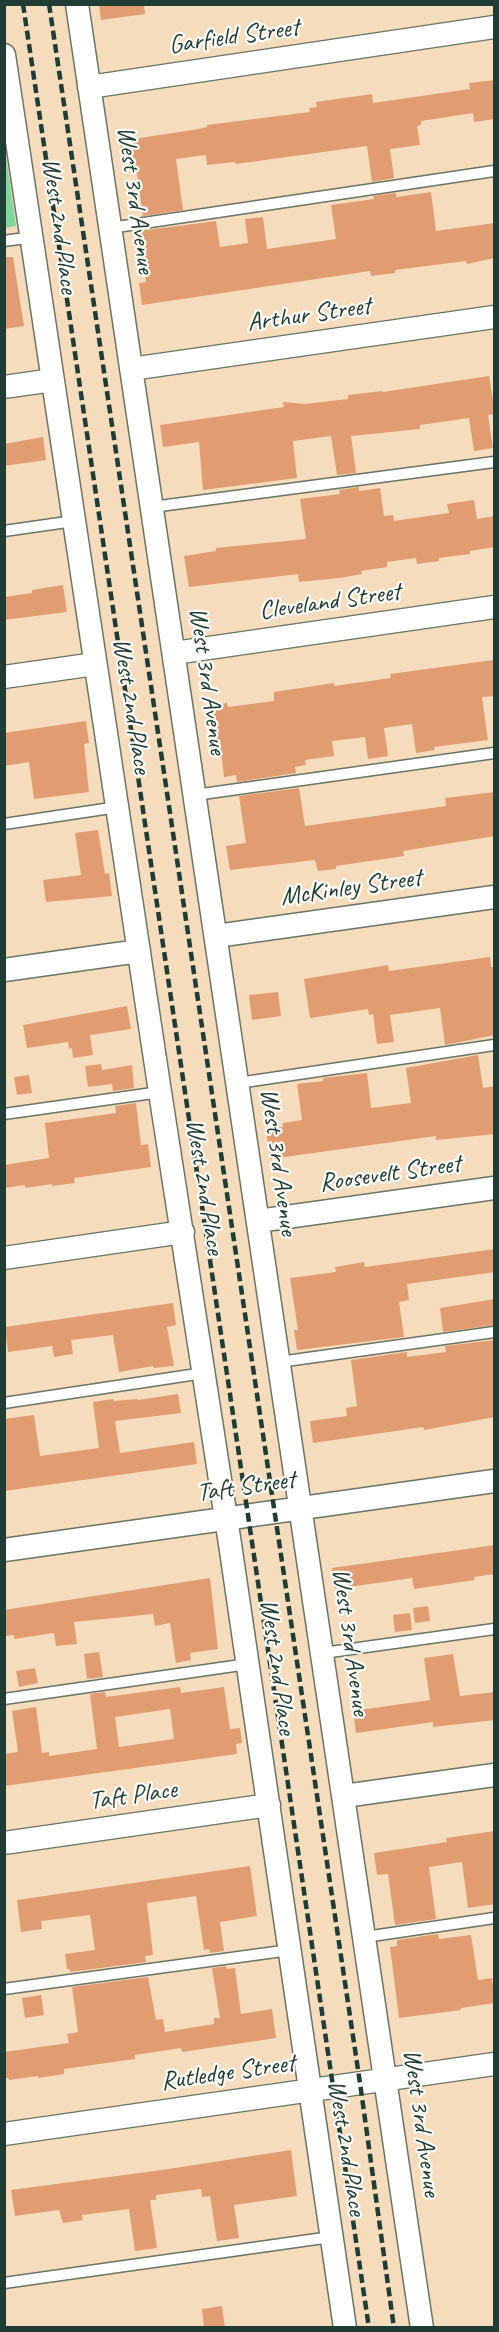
<!DOCTYPE html>
<html>
<head>
<meta charset="utf-8">
<style>
	body { margin:0 }
	#map { position:relative; width:499px; height:2332px; overflow:hidden; background:#f4dcbd; font-family:Caveat,sans-serif }
	canvas { display:block }
	.frame { position:absolute; inset:0; border:6px solid #1f3d34; pointer-events:none }
</style>
</head>
<body>
<div id="map">
<canvas width="499" height="2332"></canvas>
<div class="frame"></div>
</div>
<script>
const context = document.querySelector('canvas').getContext('2d');
context.lineJoin = 'round';
function paint(path, color) { context.fillStyle = color; context.fill(path, 'evenodd'); }
const poly = rows => new Path2D(rows.map(r => 'M' + r).join(''));
function strokePath(path, color, width, dash) { context.strokeStyle = color; context.lineWidth = width; context.lineCap = dash ? 'butt' : 'round'; context.setLineDash(dash || []); context.stroke(path); }
function drawText(font, color, halo, rows, align = 'center') {
  context.font = font + ' Caveat,sans-serif'; context.lineWidth = 4.5; context.setLineDash([]); context.textBaseline = 'middle'; context.strokeStyle = halo; context.fillStyle = color; for (const [text, x, y, turn = 0] of rows) {
    context.save(); context.translate(x, y); context.rotate((+turn || 0) * Math.PI / 180); context.textAlign = isNaN(turn) ? turn : align; if (halo) context.strokeText(text, 0, 0); context.fillText(text, 0, 0); context.restore();
  }
}
paint(poly([
	[5,150,16,226,5,228,4,228]
]), '#80d79b');
paint(poly([
	[99,4,144,4,145,14,101,20],
	[495,80,495,119,474,122,473,113,421,121,421,125,417,126,420,145,390,149,394,178,372,182,367,146,236,164,235,162,207,165,206,155,176,159,183,210,143,216,135,160,122,162,120,141,199,129,207,127,207,125,310,112,309,108,317,107,316,102,372,94,373,103,470,89,469,83],
	[431,192,436,231,495,223,495,258,467,264,466,261,395,270,395,273,371,276,370,271,142,305,139,283,146,282,139,231,216,221,220,247,248,243,245,219,263,217,267,249,336,239,331,205,374,199,373,196,396,193,396,197],
	[4,257,13,257,24,326,4,329],
	[489,376,495,412,495,414,488,415,493,448,474,451,469,418,420,425,420,429,351,436,356,473,337,475,331,436,293,441,297,478,203,490,199,442,163,447,160,425,284,407,283,402,305,404,348,399,348,395,382,391,383,392],
	[43,437,46,460,4,466,4,444],
	[359,487,359,491,380,488,384,516,393,515,394,521,449,513,447,504,474,500,477,519,495,516,495,547,470,551,470,554,439,558,439,561,417,564,416,558,387,562,387,567,361,571,362,574,339,578,299,582,298,574,189,587,184,556,216,551,216,548,306,539,300,499,340,494,339,490],
	[63,585,67,612,4,620,4,597,32,593,32,590],
	[493,660,495,696,482,697,488,740,434,747,435,750,416,753,412,724,384,728,388,756,368,759,365,737,332,741,334,756,305,760,306,765,295,767,296,773,237,782,236,775,224,777,220,741,210,743,206,714,213,713,212,705,227,703,228,707,274,701,274,692,334,683,334,686,391,678,390,674],
	[86,721,89,743,84,744,89,792,34,799,29,762,4,766,4,733],
	[299,788,305,826,446,806,445,798,495,792,495,836,403,851,404,856,336,866,336,869,318,871,315,860,230,870,226,846,246,843,239,796],
	[98,830,105,874,109,873,112,896,46,902,43,880,81,875,75,833],
	[490,957,491,967,495,967,495,1035,445,1045,440,1008,390,1015,394,1042,377,1044,373,1014,369,1015,368,1009,310,1018,304,979,388,965,389,971],
	[278,992,281,1016,252,1020,249,995],
	[127,1006,131,1029,90,1035,93,1055,73,1058,72,1048,69,1049,68,1042,27,1048,23,1025],
	[478,1055,483,1088,495,1086,495,1134,436,1140,436,1136,270,1159,266,1129,283,1127,283,1123,302,1120,297,1084,323,1081,323,1078,367,1073,371,1108,411,1103,406,1068],
	[101,1064,102,1070,132,1065,134,1088,113,1091,112,1084,88,1087,85,1066],
	[29,1075,32,1093,17,1095,14,1077],
	[136,1103,141,1145,148,1144,151,1167,74,1178,75,1183,52,1186,52,1184,25,1188,25,1185,4,1188,4,1165,49,1158,45,1123,116,1113,115,1106],
	[495,1249,495,1272,407,1284,409,1300,399,1302,404,1337,297,1350,294,1330,298,1330,290,1278,336,1272,335,1267,364,1262,365,1267],
	[495,1299,495,1325,443,1332,440,1308],
	[173,1303,176,1325,167,1327,174,1366,154,1368,153,1366,119,1372,113,1335,71,1340,73,1354,54,1357,52,1346,8,1352,5,1327],
	[495,1340,495,1417,424,1430,423,1427,313,1443,310,1421,347,1416,346,1408,357,1406,351,1360,407,1352,407,1357,446,1352,445,1346],
	[178,1394,181,1413,115,1421,120,1453,194,1442,197,1464,4,1491,4,1419,34,1415,40,1456,99,1448,93,1402,113,1399,114,1401,137,1399,138,1400],
	[495,1545,495,1574,474,1577,475,1580,414,1589,412,1578,335,1589,332,1568],
	[210,1578,218,1649,190,1653,191,1660,176,1663,170,1623,155,1626,153,1614,74,1622,77,1644,56,1646,54,1633,14,1639,14,1635,4,1636,4,1610],
	[428,1606,430,1621,415,1623,413,1608],
	[410,1613,412,1630,395,1632,393,1615],
	[99,1652,103,1677,87,1679,84,1654],
	[453,1654,460,1696,495,1692,495,1720,433,1727,433,1722,356,1733,353,1711,430,1700,424,1658],
	[35,1668,38,1683,19,1687,16,1671],
	[180,1687,181,1693,224,1687,230,1729,240,1728,242,1743,236,1744,237,1754,4,1786,4,1754,18,1752,12,1711,36,1707,42,1753,49,1752,49,1756,97,1749,90,1694,105,1692,106,1697],
	[170,1709,174,1739,119,1747,115,1717],
	[495,1831,495,1904,468,1908,462,1862,429,1867,436,1919,395,1925,388,1874,377,1875,374,1853,447,1842,446,1838],
	[250,1866,257,1916,220,1922,224,1951,210,1953,209,1949,204,1950,196,1896,147,1903,153,1955,145,1956,146,1962,70,1972,70,1969,67,1969,65,1954,95,1950,90,1915,41,1921,42,1929,21,1932,17,1900],
	[438,1934,439,1939,471,1935,478,1980,492,1978,495,2003,461,2008,461,2010,399,2018,390,1947,397,1946,397,1940],
	[226,1966,227,1969,235,1968,241,2014,272,2009,276,2038,182,2052,181,2048,135,2055,135,2059,64,2069,64,2074,38,2078,38,2076,9,2080,8,2078,4,2078,4,2052,69,2043,67,2034,78,2032,72,1987,148,1977,156,2020,163,2019,165,2032,214,2024,214,2018,220,2018,212,1968],
	[41,1995,44,2015,25,2018,22,1998],
	[291,2150,297,2196,234,2205,239,2238,217,2241,210,2196,202,2197,201,2189,156,2195,156,2200,150,2200,157,2248,135,2251,129,2209,82,2215,83,2220,63,2223,59,2210,15,2216,11,2190,162,2170],
	[222,2306,225,2328,204,2328,202,2309]
]), '#e19d71');
const lane = poly([
	[110,228,494,171],
	[4,241,32,237],
	[152,507,494,462],
	[4,531,74,521],
	[195,795,494,753],
	[4,824,118,807],
	[238,1083,494,1045],
	[4,1114,160,1092],
	[279,1362,494,1332],
	[4,1403,204,1373],
	[323,1653,494,1629],
	[4,1699,248,1664],
	[365,1937,494,1918],
	[4,1989,290,1950],
	[4,2283,331,2237]
]);
const street = poly([
	[77,4,422,2328],
	[4,55,160,1092,230,1544,345,2328],
	[89,87,494,27],
	[131,369,494,317],
	[4,387,53,380],
	[174,653,494,607],
	[4,677,95,664],
	[216,936,494,897],
	[4,970,139,951],
	[258,1221,494,1188],
	[4,1258,183,1232],
	[4,1550,494,1481],
	[344,1796,494,1775],
	[4,1843,269,1805],
	[4,2134,494,2064]
]);
strokePath(lane, '#6a7564', 13);
strokePath(street, '#6a7564', 25);
strokePath(lane, '#fff', 10);
strokePath(street, '#fff', 22);
strokePath(poly([
	[23,4,369,2328],
	[49,4,360,2083,394,2328]
]), '#1f3d34', 4.5, [9, 4.5]);
drawText('26px', '#1f3d34', '#fdfcf7', [
	["Garfield Street",234,37,-8],
	["West 3rd Avenue",135,200,82],
	["West 2nd Place",59,226,82],
	["Arthur Street",309,315,-8],
	["Cleveland Street",330,602,-8],
	["West 3rd Avenue",207,681,82],
	["West 2nd Place",131,706,81],
	["McKinley Street",351,888,-8],
	["West 3rd Avenue",278,1162,82],
	["Roosevelt Street",390,1174,-8],
	["West 2nd Place",204,1187,81],
	["Taft Street",246,1487,-8],
	["West 3rd Avenue",350,1642,82],
	["West 2nd Place",277,1667,82],
	["Taft Place",133,1796,-8],
	["Rutledge Street",228,2073,-8],
	["West 3rd Avenue",421,2123,82],
	["West 2nd Place",346,2148,81]
]);
</script>
</body>
</html>
